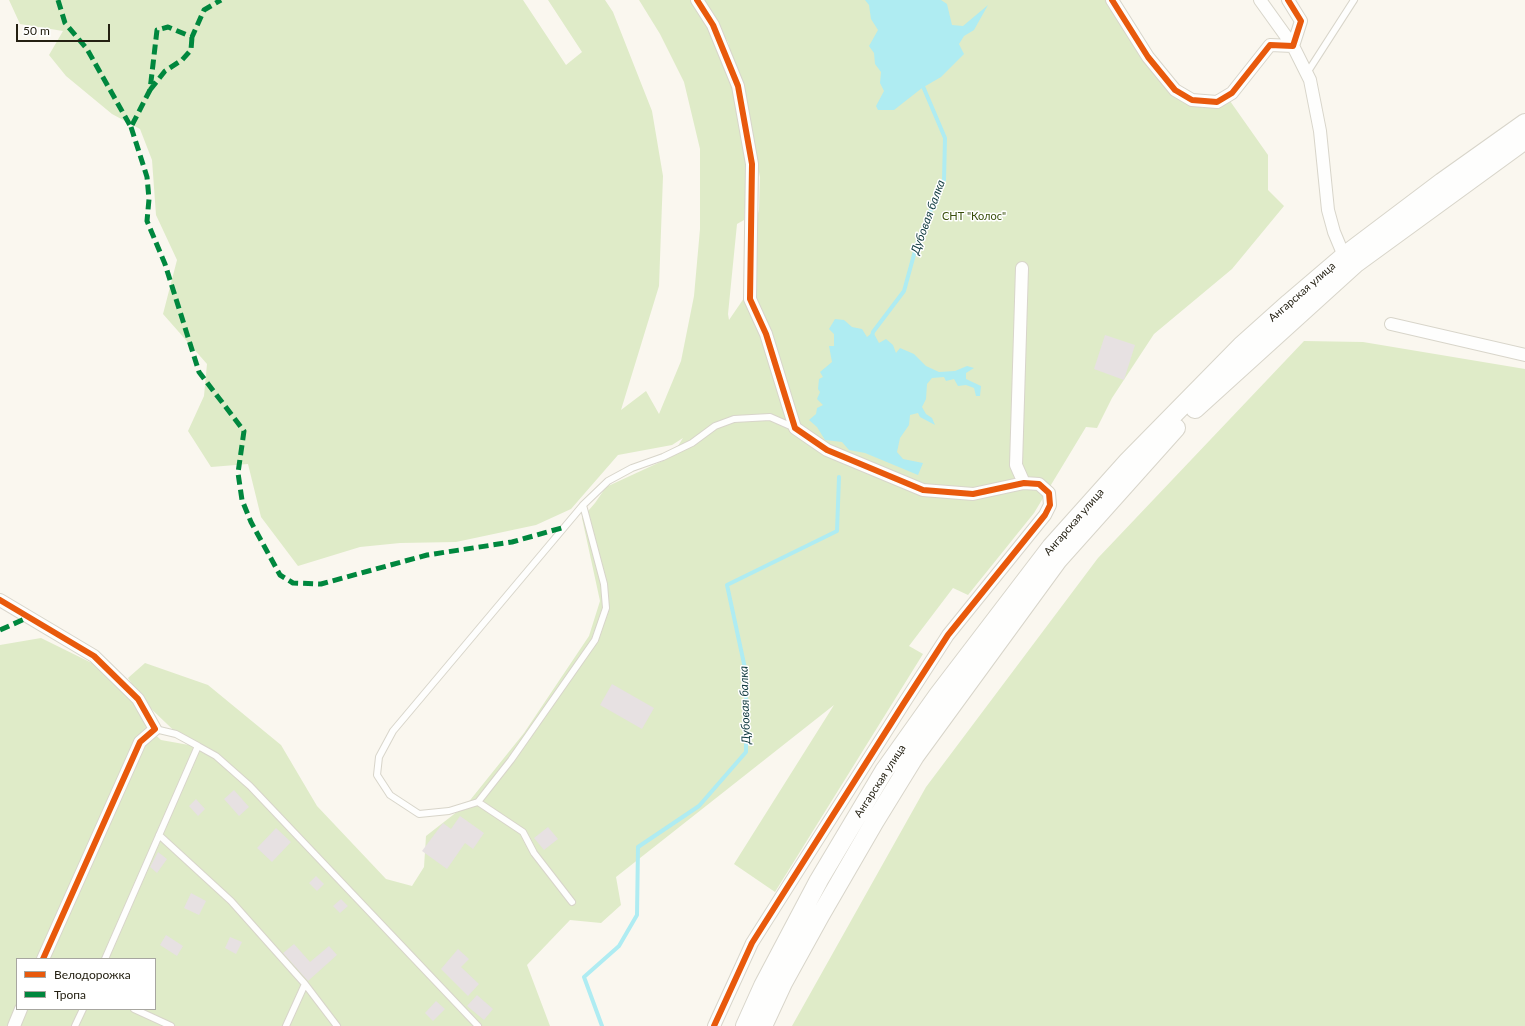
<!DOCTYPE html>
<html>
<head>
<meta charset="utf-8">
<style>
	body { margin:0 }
	#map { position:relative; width:1525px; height:1026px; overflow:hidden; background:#faf7ef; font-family:Lato,sans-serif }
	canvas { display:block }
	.legend { position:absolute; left:16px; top:958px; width:140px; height:52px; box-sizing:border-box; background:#fff; border:1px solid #a7a6a0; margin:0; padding:5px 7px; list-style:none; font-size:12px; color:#242012 }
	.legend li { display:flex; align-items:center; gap:8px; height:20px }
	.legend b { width:20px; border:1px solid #a7a6a0 }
	.scale { position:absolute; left:16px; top:24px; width:94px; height:18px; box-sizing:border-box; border:2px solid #242012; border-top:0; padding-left:5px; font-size:12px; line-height:14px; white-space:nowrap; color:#242012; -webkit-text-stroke:3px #fff; paint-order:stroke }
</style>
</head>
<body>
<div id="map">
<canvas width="1525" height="1026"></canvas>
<ul class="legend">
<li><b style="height:5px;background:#e8590c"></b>Велодорожка</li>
<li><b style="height:5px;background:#00873e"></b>Тропа</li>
</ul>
<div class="scale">50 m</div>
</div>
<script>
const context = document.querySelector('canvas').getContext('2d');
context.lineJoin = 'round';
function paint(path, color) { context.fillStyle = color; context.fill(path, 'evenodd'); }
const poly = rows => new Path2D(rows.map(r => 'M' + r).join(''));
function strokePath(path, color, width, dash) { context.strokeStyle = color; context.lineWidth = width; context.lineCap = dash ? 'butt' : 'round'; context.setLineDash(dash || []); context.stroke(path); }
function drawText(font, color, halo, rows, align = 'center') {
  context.font = font + ' Lato,sans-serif'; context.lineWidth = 3; context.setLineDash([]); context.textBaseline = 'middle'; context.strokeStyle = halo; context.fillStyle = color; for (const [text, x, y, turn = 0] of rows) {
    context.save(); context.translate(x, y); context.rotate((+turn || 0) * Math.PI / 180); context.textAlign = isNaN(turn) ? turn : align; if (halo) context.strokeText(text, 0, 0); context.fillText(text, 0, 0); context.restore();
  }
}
paint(poly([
	[9,0,523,0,566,65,582,52,548,0,605,0,613,12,652,111,663,176,659,286,621,410,646,391,659,414,681,361,694,296,700,229,700,149,684,82,660,34,639,0,1106,0,1168,91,1203,108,1230,101,1268,155,1268,190,1284,206,1232,269,1154,334,1112,398,1097,428,1086,427,1034,513,968,595,953,588,909,646,923,654,775,892,734,864,834,705,616,877,621,905,601,923,570,920,527,965,550,1026,0,1026,0,645,41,638,104,669,136,703,149,729,161,740,189,745,144,702,128,678,145,663,208,685,281,745,317,806,386,879,412,886,424,867,426,836,467,804,524,733,589,636,600,601,582,518,595,503,606,487,671,457,683,438,672,445,618,455,571,509,536,525,456,542,400,543,360,547,298,566,261,517,248,464,211,467,188,431,204,396,207,364,163,314,177,260,156,215,152,160,140,129,112,114,66,76,49,55,63,31,20,24],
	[712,17,728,42,749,121,760,177,759,209,752,242,753,285,729,320,728,314,737,224,744,220,748,167,734,88],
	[17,959,155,959,155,1009,17,1009],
	[1304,341,1363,342,1525,369,1525,1026,792,1026,926,787,1098,558]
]), '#dfebc8');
paint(poly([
	[865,0,941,0,947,4,952,25,963,26,988,5,974,30,964,36,959,44,964,54,941,77,922,88,894,110,878,110,876,106,884,91,880,83,881,72,875,64,874,53,869,46,878,30,871,19,869,5],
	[835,319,844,320,852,327,862,329,867,337,873,332,879,343,886,339,893,345,896,353,900,348,914,354,926,366,939,372,955,371,967,366,974,368,966,373,966,379,981,386,980,396,976,396,974,388,966,385,958,386,954,379,946,381,944,377,932,378,927,384,926,399,922,407,926,414,932,418,935,425,920,417,918,413,910,415,909,425,900,438,897,452,903,459,923,463,918,475,865,453,849,450,842,442,825,440,817,427,809,420,816,414,817,408,823,405,817,399,820,392,818,389,819,379,823,377,820,372,832,362,829,346,834,346,834,334,829,329]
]), '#afecf2');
strokePath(poly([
	[872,336,873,332,904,291,918,240,944,180,945,138,922,84],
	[602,1026,584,977,619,946,637,915,638,847,699,806,746,752,746,673,727,585,837,531,839,477]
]), '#afecf2', 4);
paint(poly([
	[1105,335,1135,345,1124,380,1094,369],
	[612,684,654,708,642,729,600,705],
	[234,790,249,807,239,816,224,799],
	[196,799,205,809,198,816,189,806],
	[460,816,484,833,473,849,465,843,447,869,422,851,443,823,451,829],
	[548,827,558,839,544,850,534,838],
	[276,828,291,842,272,862,257,848],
	[158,852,167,859,157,873,150,867],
	[316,876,324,884,317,891,309,883],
	[191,893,206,901,199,915,184,908],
	[341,899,348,906,340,913,333,906],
	[166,935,183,946,177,956,160,945],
	[230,937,242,942,236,954,225,948],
	[294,944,310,962,329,946,337,955,308,981,283,953],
	[458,949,469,959,461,967,479,984,468,996,441,969],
	[477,995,493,1009,484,1020,467,1006],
	[436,1001,445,1009,433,1021,425,1013]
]), '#e7e1e2');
const lane = poly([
	[1307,73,1354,0],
	[583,505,604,584,606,608,595,640,511,760,478,802,449,811,419,814,390,795,377,775,379,757,393,731,583,505,608,481,632,468,663,457,692,443,715,426,734,419,770,417,795,428],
	[198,746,216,756,250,786,478,1026],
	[478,802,523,832,534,853,572,902],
	[159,835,231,901,305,984,286,1026],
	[105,959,198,746,176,734,155,729],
	[305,984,337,1026],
	[134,1009,171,1026],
	[75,1026,83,1009]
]);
const street = poly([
	[697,0,713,25,738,86,752,164,750,299,766,334,795,428,827,450,923,490,973,494,1024,483,1039,484,1049,493,1050,505,1045,515,948,635,904,703,752,943,714,1026],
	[1112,0,1148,57,1175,90,1192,100,1217,102,1232,93,1270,45,1293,46,1301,21,1288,0],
	[1260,0,1293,46,1310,80,1320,131,1328,210,1334,232,1344,256],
	[1022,268,1016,465,1024,483],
	[1391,324,1525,355],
	[0,600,94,656,138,699,155,729,140,742,43,959],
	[14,1026,21,1009]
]);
const secondary = poly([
	[1195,409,1355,264,1525,140],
	[745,1026,763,986,819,880,884,771,938,695,1051,547,1128,461,1241,346,1289,303,1344,256,1442,182,1525,123],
	[763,1026,783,983,820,916,875,821,915,756,1058,560,1176,428]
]);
strokePath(lane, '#d8d5ca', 8);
strokePath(street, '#d8d5ca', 14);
strokePath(secondary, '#d8d5ca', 20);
strokePath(lane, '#fefefd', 6);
strokePath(street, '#fefefd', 12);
strokePath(secondary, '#fefefd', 18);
strokePath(poly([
	[58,0,65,23,87,49,131,127,150,90,157,30,168,27,192,37,204,10,221,0],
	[150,90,165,71,182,60,191,50,192,37],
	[131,127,147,177,149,199,147,221,165,264,199,372,244,431,238,473,242,500,251,522,280,575,293,583,321,584,427,555,512,542,565,527],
	[0,630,29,617]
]), '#00873e', 5, [10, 5]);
strokePath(poly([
	[697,0,713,25,738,86,752,164,750,299,766,334,795,428,827,450,923,490,973,494,1024,483,1039,484,1049,493,1050,505,1045,515,948,635,904,703,752,943,714,1026],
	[1112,0,1148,57,1175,90,1192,100,1217,102,1232,93,1270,45,1293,46,1301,21,1288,0],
	[0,600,94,656,138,699,155,729,140,742,43,959]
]), '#e8590c', 6);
drawText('11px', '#384e0a', '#fff', [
	["СНТ \"Колос\"",974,216]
]);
drawText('11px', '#242012', '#fff', [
	["Ангарская улица",1302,292,-41],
	["Ангарская улица",1074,522,-49],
	["Ангарская улица",880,781,-57]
]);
drawText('italic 12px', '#103a3f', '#fff', [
	["Дубовая балка",928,217,-70],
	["Дубовая балка",745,705,-92]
]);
</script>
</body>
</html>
